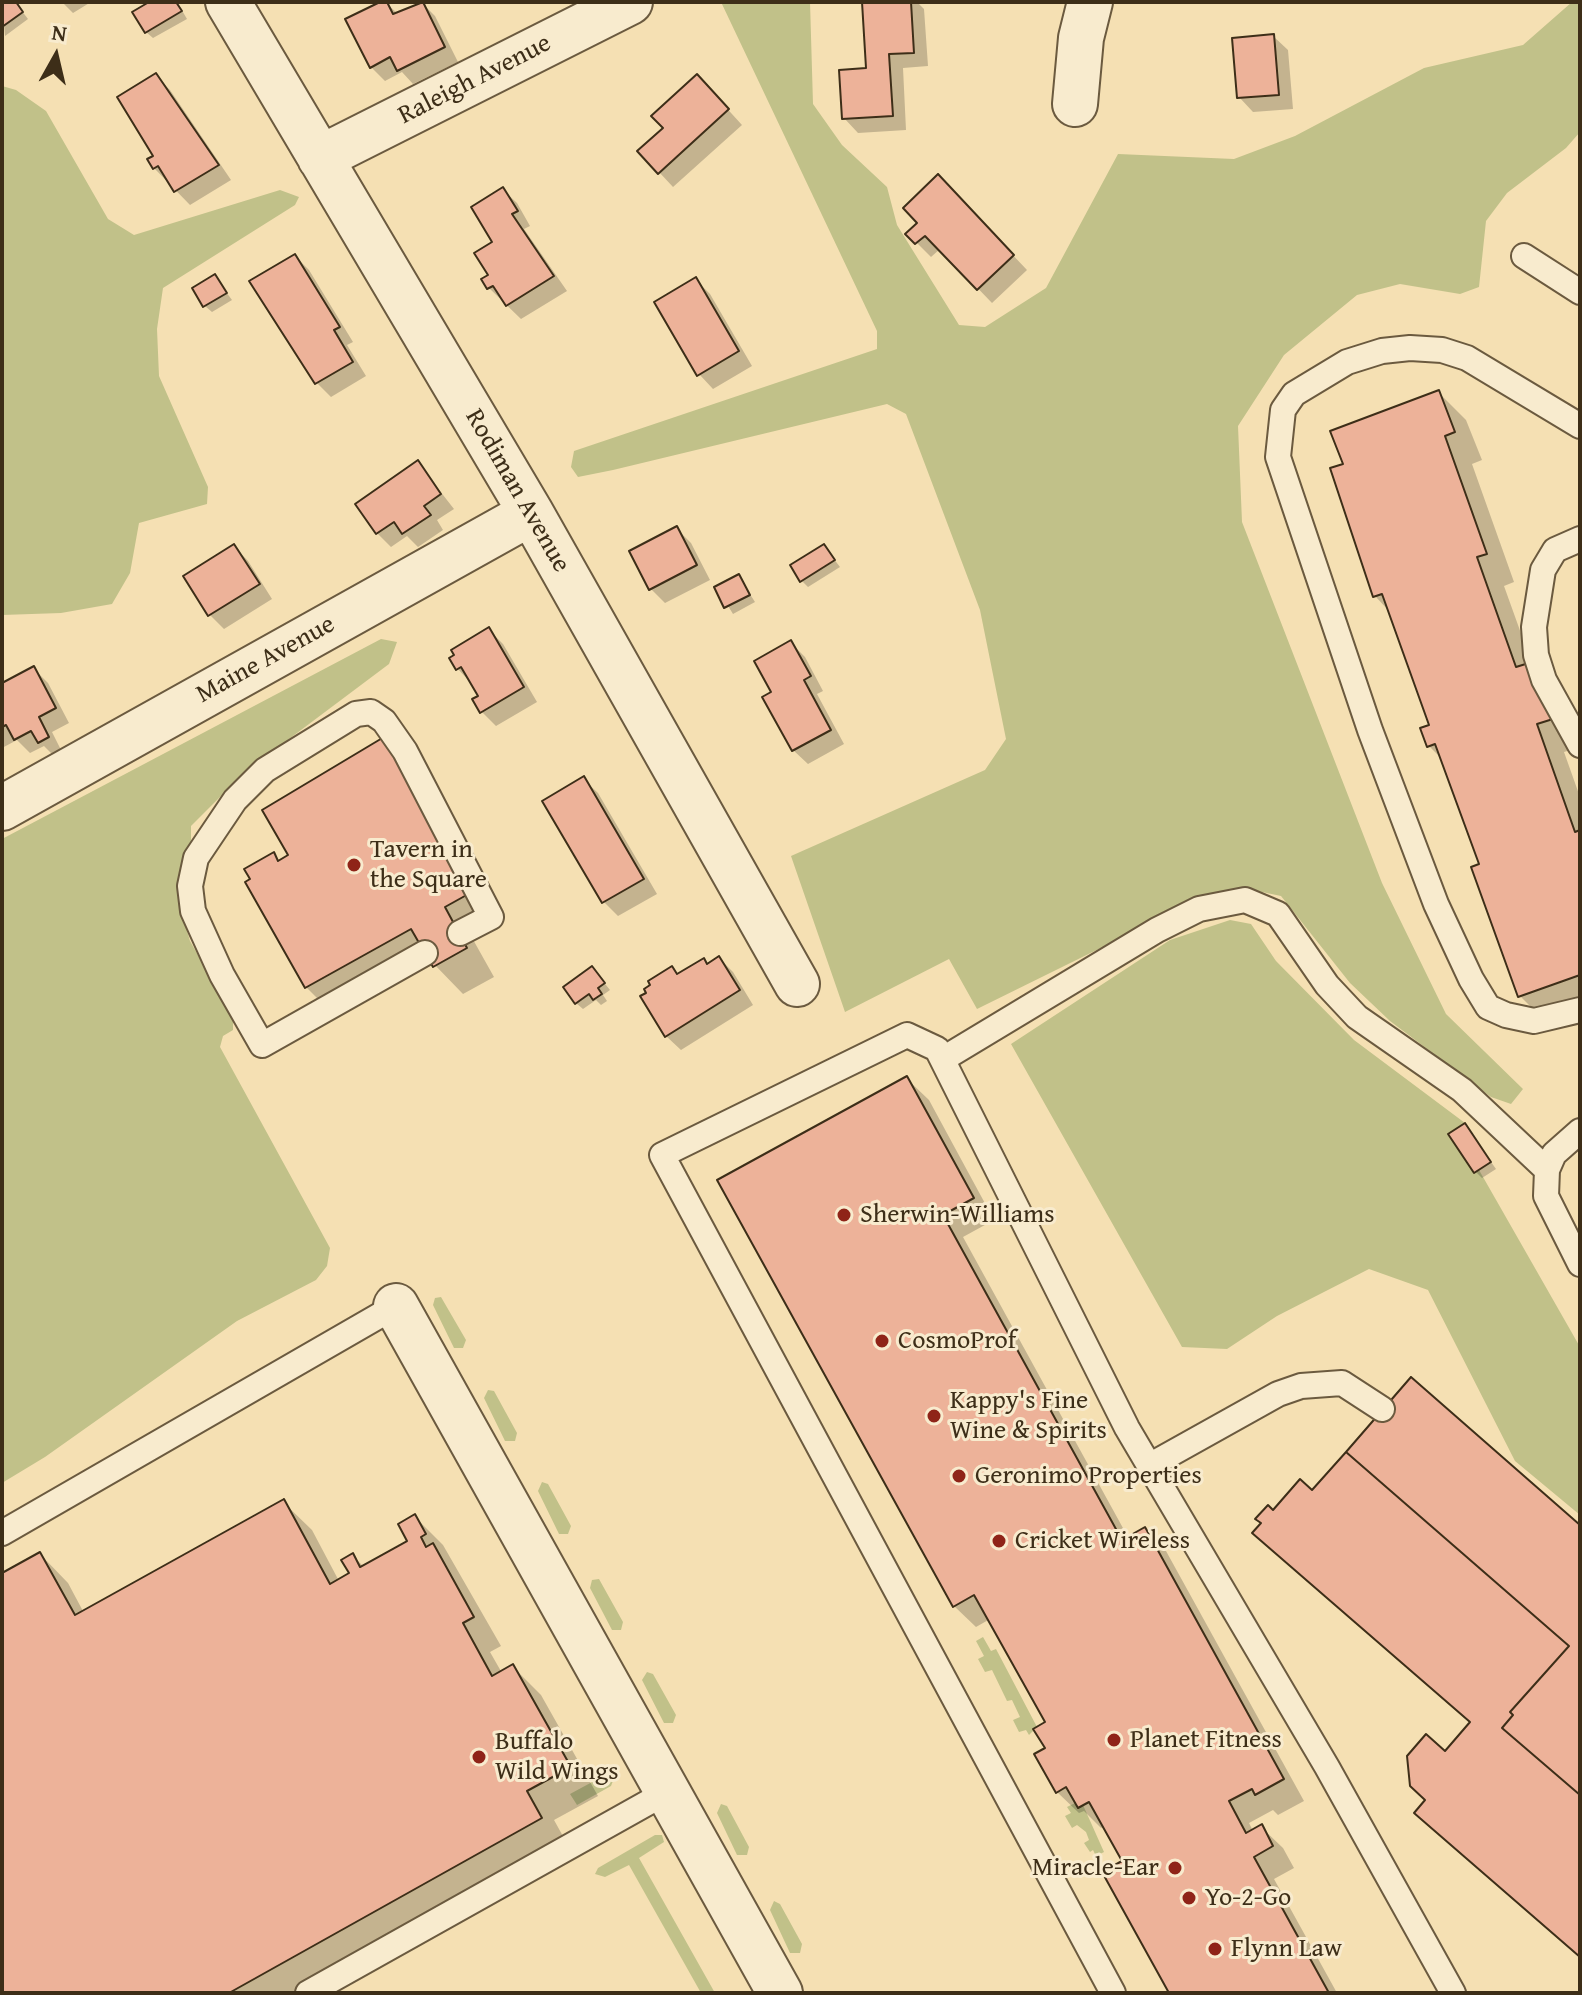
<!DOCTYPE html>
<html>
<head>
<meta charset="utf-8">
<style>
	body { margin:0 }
	#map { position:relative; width:1582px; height:1995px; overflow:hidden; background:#f5e0b3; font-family:"Gentium Book Plus",serif }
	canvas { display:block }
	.frame { position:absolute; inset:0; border:4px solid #3d2e18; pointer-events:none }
	.north { position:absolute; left:16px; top:16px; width:80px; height:80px; -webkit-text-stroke:6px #f8ebce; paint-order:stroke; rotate:8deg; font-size:22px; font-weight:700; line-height:32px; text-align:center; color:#3d2e18 }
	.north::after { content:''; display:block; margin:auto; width:28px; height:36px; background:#3d2e18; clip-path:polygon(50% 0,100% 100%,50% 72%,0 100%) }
</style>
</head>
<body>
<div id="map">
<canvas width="1582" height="1995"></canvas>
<div class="frame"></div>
<div class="north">N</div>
</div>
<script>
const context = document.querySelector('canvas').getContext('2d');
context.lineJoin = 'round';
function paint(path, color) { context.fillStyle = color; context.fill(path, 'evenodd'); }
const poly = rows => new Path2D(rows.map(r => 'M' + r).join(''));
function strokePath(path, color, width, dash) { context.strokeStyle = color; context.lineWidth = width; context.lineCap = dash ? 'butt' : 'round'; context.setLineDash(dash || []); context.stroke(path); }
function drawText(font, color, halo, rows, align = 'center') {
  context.font = font + ' "Gentium Book Plus",serif'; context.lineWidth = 6; context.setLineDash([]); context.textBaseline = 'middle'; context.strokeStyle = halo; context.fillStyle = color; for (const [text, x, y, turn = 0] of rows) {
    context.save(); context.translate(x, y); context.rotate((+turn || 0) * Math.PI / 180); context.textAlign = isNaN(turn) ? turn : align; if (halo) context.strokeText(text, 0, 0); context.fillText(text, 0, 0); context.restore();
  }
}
paint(poly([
	[721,2,810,2,813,104,842,145,887,187,897,225,959,325,985,327,1046,288,1118,154,1234,159,1295,136,1424,68,1523,45,1572,2,1580,2,1580,132,1566,148,1507,193,1486,221,1479,287,1460,294,1400,284,1357,295,1284,355,1238,426,1242,522,1382,883,1446,1014,1523,1089,1511,1104,1491,1097,1390,1021,1350,983,1281,896,1248,889,1200,899,977,1009,949,959,845,1012,791,856,985,770,1006,739,980,610,906,414,887,404,613,470,578,477,571,467,574,451,877,349,877,331],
	[2,86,16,90,46,111,108,219,134,235,280,190,299,197,295,205,163,288,157,329,159,376,208,487,207,504,139,523,130,573,112,604,61,613,2,615],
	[381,639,397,642,389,664,245,772,191,826,191,851,181,910,190,941,233,1017,233,1030,223,1036,220,1047,330,1248,327,1266,316,1280,237,1321,45,1457,2,1483,2,839],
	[1230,920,1251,924,1276,961,1354,1040,1465,1123,1448,1134,1474,1172,1479,1170,1580,1347,1580,1515,1515,1461,1428,1290,1369,1269,1277,1316,1227,1349,1182,1347,1011,1044,1170,940],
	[441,1297,466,1340,463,1348,454,1348,433,1305,435,1298],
	[488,1390,494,1391,517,1433,515,1441,505,1441,484,1398],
	[542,1482,548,1484,571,1526,568,1534,559,1534,538,1491],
	[599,1579,623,1622,621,1630,612,1630,590,1588,592,1580],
	[983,1637,991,1651,996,1649,1037,1727,1029,1735,1026,1730,1019,1732,1013,1720,1020,1717,1012,1700,1007,1701,992,1670,985,1672,978,1659,984,1656,976,1641],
	[647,1672,653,1674,676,1715,673,1723,664,1723,642,1680],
	[618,1768,611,1786,577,1805,570,1794],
	[1075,1803,1078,1807,1083,1805,1104,1852,1096,1856,1093,1850,1090,1852,1084,1843,1089,1840,1086,1832,1077,1825,1072,1828,1065,1816,1071,1813,1067,1807],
	[721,1804,727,1806,749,1847,747,1855,737,1855,717,1813],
	[655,1835,662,1835,664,1842,639,1858,715,1993,701,1993,629,1865,605,1877,595,1874,598,1868],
	[774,1901,780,1904,802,1944,800,1953,790,1953,770,1910]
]), '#c1c189');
paint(poly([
	[2,2,15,2,28,19,5,36],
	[62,2,91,2,73,13],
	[153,2,177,2,187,19,153,38,146,32],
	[385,2,398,14,421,2,435,16,458,62,413,84,402,72,385,81,371,67],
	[864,2,917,2,924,9,928,66,903,68,906,130,858,133,844,118,868,70],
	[1273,36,1288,50,1293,109,1253,112,1239,97],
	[155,75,170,90,231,180,190,205,154,168],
	[711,91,742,125,673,187,659,172,666,128],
	[502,189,517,203,530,226,524,229,567,291,521,319,489,288],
	[952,191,1027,270,992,303,940,249,931,257,908,234],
	[295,256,309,270,353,342,347,345,366,376,331,397,317,383,252,282],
	[215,277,232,300,212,312,205,306],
	[696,280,710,294,752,366,713,389,699,374],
	[1438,392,1466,420,1482,460,1472,464,1514,582,1504,586,1532,664,1580,747,1564,752,1580,797,1580,1013,1548,1024,1520,996,1481,865,1444,761,1429,746,1431,726,1390,612,1375,596,1345,466],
	[418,463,454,509,437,520,443,530,418,547,407,536,391,547,377,533],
	[677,529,691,543,710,580,665,603,651,589,632,551],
	[234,546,248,561,272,599,224,629,210,615,186,576],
	[824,546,840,567,808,587,801,580],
	[739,577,755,602,733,614,717,588],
	[489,630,503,644,537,702,496,726,482,712,480,697,471,683,457,668],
	[791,643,805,657,823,691,817,694,844,744,808,764,793,750,774,693],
	[34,669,48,683,69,723,52,732,62,752,54,756,44,746,30,753,17,740,2,748,2,685],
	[384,740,498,921,471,936,494,977,463,994,431,961,334,1015,306,987,273,855,280,862,291,856],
	[583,779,598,793,657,894,618,916,604,902,545,801],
	[719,958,733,972,753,1005,681,1050,666,1036,672,968,679,976,704,961,708,965],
	[598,975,610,990,603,995,607,1001,601,1005,596,1000,583,1009,576,1003],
	[907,1079,929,1100,994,1220,963,1237,1129,1539,1145,1530,1166,1551,1304,1801,1278,1815,1273,1810,1249,1823,1253,1831,1261,1827,1283,1848,1294,1868,1274,1879,1337,1993,1171,1993,1125,1862,1105,1826,1101,1828,1084,1811,1079,1813,1057,1792,1047,1749,1048,1723,990,1619,976,1627,954,1606],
	[1465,1125,1496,1169,1482,1178,1476,1172],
	[1312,1493,1580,1528,1580,1958,1417,1813,1427,1801,1445,1754,1471,1724,1255,1533,1273,1512],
	[283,1502,312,1530,339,1581,351,1574,353,1556,364,1567,410,1541,415,1517,443,1545,501,1646,490,1652,502,1673,513,1667,541,1695,598,1796,554,1820,569,1847,307,1993,2,1993,2,1575,40,1554,68,1583,84,1613]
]), '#0003');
const building = poly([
	[2,2,16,2,23,12,2,27,2,2],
	[149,2,176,2,182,11,145,33,132,12,149,2],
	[380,2,387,2,393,14,423,2,445,47,397,71,390,57,370,68,345,19,380,2],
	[862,2,911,2,914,53,889,54,893,116,842,119,839,70,866,68,862,2],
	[1274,34,1279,95,1237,98,1232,38,1274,34],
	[156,73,219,165,174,192,158,166,153,169,147,159,153,156,117,97,156,73],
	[697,74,729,109,658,174,637,151,663,128,651,116,697,74],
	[938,174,1014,255,977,290,925,236,915,244,905,234,917,223,903,208,938,174],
	[503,187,518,211,512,214,554,276,506,306,493,286,487,289,481,279,488,275,474,253,492,242,471,207,503,187],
	[295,254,340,327,334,330,353,362,315,384,249,281,295,254],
	[215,274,227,293,203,307,192,288,215,274],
	[696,277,739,351,697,376,654,302,696,277],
	[1439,390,1455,432,1445,436,1487,554,1477,557,1516,667,1532,662,1553,719,1537,724,1575,832,1580,830,1580,975,1518,997,1471,867,1479,864,1435,744,1427,747,1420,728,1429,725,1382,594,1373,597,1330,468,1343,464,1330,431,1439,390],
	[418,460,441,494,424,506,431,515,402,534,394,522,376,534,355,504,418,460],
	[677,526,697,565,649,590,629,551,677,526],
	[234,544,260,584,208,616,183,576,234,544],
	[824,544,835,560,800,582,790,565,824,544],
	[739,574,750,595,724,608,714,587,739,574],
	[489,627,524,687,480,713,472,699,478,696,461,667,456,670,449,658,454,655,451,650,489,627],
	[791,640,811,676,804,680,831,730,792,751,762,697,771,692,754,661,791,640],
	[34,666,56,708,39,717,49,737,38,743,31,731,14,740,6,725,2,727,2,683,34,666],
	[384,737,472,892,445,907,467,948,433,967,411,929,305,988,245,882,250,879,244,869,274,852,278,861,288,855,262,810,384,737],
	[584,776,644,879,602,903,542,801,584,776],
	[719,956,740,990,665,1037,640,996,646,993,644,989,650,985,648,981,672,966,677,974,704,958,707,964,719,956],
	[592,966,605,983,598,988,602,994,593,1000,589,994,575,1004,563,987,592,966],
	[907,1076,974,1198,943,1215,1122,1540,1145,1527,1284,1779,1255,1795,1252,1789,1229,1801,1246,1833,1262,1824,1273,1846,1254,1857,1329,1993,1169,1993,1102,1872,1122,1861,1089,1802,1078,1808,1066,1787,1056,1793,1034,1754,1045,1748,1033,1729,1045,1722,974,1595,953,1607,717,1180,907,1076],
	[1465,1123,1491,1162,1474,1173,1448,1134,1465,1123],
	[1411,1377,1580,1525,1580,1795,1502,1728,1513,1715,1510,1712,1569,1646,1346,1452,1411,1377],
	[1346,1452,1569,1646,1510,1712,1513,1715,1502,1728,1580,1795,1580,1957,1414,1813,1425,1800,1410,1786,1407,1756,1426,1734,1445,1751,1470,1722,1252,1533,1261,1523,1255,1519,1268,1505,1273,1510,1300,1479,1312,1490,1346,1452],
	[284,1499,330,1584,349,1573,341,1560,353,1553,360,1567,407,1541,398,1524,415,1514,426,1534,421,1537,426,1547,433,1543,474,1617,463,1623,492,1676,513,1664,571,1767,527,1791,542,1818,229,1993,2,1993,2,1573,40,1552,75,1615,284,1499]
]);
paint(building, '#edb299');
strokePath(building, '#3d2e18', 2);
const service = poly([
	[1524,256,1580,292],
	[1580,426,1467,358,1442,350,1410,348,1382,351,1347,362,1294,394,1283,410,1278,457,1370,730,1436,904,1471,979,1488,1007,1506,1015,1534,1021,1580,1010],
	[1580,539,1555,550,1543,570,1534,627,1536,655,1544,680,1580,745],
	[425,953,262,1045,222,975,193,911,190,886,196,858,235,800,265,770,356,714,371,712,384,721,405,751,491,917,460,933],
	[943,1059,1157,930,1199,909,1245,900,1278,914,1327,985,1357,1017,1462,1090,1547,1170],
	[1580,1131,1554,1154,1547,1170,1546,1196,1580,1264],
	[1149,1466,1278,1394,1301,1386,1342,1383,1382,1409],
	[2,1533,396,1306],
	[308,1993,667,1792],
	[1113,1993,662,1155,907,1035,937,1049,1127,1428,1327,1767,1453,1993]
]);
const minor = poly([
	[228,2,531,513,797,984],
	[1075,104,1081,38,1090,2],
	[320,158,630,2],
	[2,808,531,513],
	[396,1306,780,1993]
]);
strokePath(service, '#6b5a3f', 28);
strokePath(minor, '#6b5a3f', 48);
strokePath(service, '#f8ebce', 24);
strokePath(minor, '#f8ebce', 44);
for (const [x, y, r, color] of [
	[354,865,8,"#8f2418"],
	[844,1215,8,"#8f2418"],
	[882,1341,8,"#8f2418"],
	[934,1416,8,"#8f2418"],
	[959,1476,8,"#8f2418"],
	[999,1541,8,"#8f2418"],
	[1114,1740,8,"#8f2418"],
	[479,1757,8,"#8f2418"],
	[1175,1868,8,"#8f2418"],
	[1189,1898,8,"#8f2418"],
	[1215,1949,8,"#8f2418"]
]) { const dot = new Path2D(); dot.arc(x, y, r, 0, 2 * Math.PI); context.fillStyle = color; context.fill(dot); strokePath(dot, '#f8ebce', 3); }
drawText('26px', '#3d2e18', '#f8ebce', [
	["Raleigh Avenue",475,80,-27],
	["Rodiman Avenue",517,491,60],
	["Maine Avenue",266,660,-29]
]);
drawText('26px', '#3d2e18', '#f8ebce', [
	["Tavern in",370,850],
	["the Square",370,880],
	["Sherwin-Williams",860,1215],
	["CosmoProf",898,1341],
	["Kappy's Fine",950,1401],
	["Wine & Spirits",950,1431],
	["Geronimo Properties",975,1476],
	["Cricket Wireless",1015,1541],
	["Planet Fitness",1130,1740],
	["Buffalo",495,1742],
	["Wild Wings",495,1772],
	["Miracle-Ear",1159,1868,"right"],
	["Yo-2-Go",1205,1898],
	["Flynn Law",1231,1949]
], 'left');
</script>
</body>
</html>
